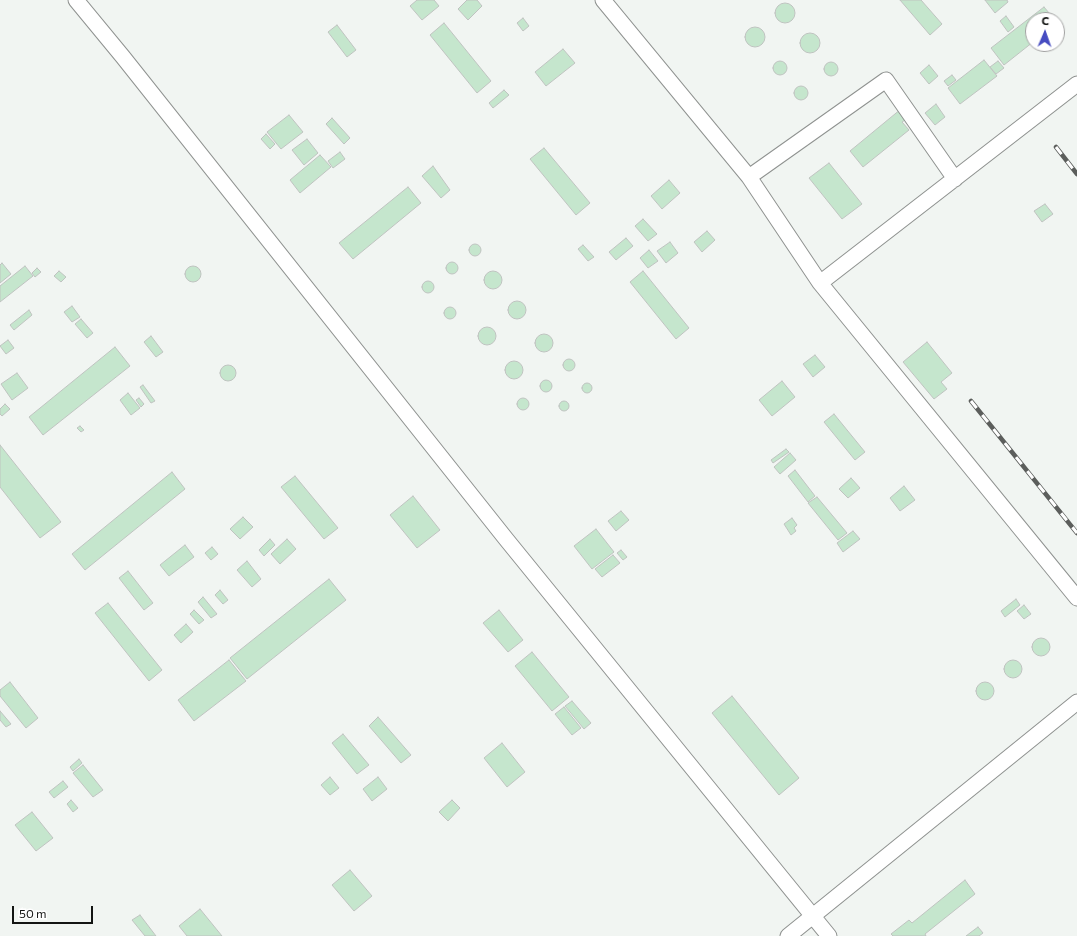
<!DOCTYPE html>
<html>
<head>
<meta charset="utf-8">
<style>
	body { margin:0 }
	#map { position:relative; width:1077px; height:936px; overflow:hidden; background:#f1f5f2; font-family:Commissioner,sans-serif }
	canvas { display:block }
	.north { position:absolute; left:1025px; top:12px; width:40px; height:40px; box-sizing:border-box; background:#fff; border:1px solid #a1a1a1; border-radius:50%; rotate:2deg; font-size:11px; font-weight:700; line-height:16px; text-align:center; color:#131513 }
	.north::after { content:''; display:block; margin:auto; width:14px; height:18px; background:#464cc1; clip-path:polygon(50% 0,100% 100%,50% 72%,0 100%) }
	.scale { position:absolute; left:12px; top:906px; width:81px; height:18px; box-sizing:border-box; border:2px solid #131513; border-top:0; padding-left:5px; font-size:12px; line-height:14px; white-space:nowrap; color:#131513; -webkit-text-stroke:3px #fff; paint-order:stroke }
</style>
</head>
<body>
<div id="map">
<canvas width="1077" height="936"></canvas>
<div class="north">С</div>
<div class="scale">50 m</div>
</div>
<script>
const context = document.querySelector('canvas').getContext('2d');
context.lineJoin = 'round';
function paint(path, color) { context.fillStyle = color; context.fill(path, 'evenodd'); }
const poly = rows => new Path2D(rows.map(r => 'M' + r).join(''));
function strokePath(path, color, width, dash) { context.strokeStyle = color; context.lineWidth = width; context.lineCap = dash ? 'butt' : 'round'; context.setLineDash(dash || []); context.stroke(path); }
const building = poly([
	[417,0,434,0,439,6,422,20,410,6,417,0],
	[467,0,477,0,482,6,468,20,458,9,467,0],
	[900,0,921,0,942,24,930,35,900,0],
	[985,0,1007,0,1008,2,995,13,985,0],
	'775 13a10 10 0 1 1 20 0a10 10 0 1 1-20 0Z',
	[1044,7,1055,20,1033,20,1033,42,1004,65,991,48,1044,7],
	[1006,16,1014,27,1008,32,1000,21,1006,16],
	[523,18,529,26,523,31,517,23,523,18],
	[444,23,491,81,477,93,430,35,444,23],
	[337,25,356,50,347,57,328,32,337,25],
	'745 37a10 10 0 1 1 20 0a10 10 0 1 1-20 0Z',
	'800 43a10 10 0 1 1 20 0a10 10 0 1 1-20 0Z',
	[563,49,575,63,546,86,535,72,563,49],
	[984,60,997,76,960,104,948,88,984,60],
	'773 68a7 7 0 1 1 14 0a7 7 0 1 1-14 0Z',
	[998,61,1004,68,996,74,990,67,998,61],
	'824 69a7 7 0 1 1 14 0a7 7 0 1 1-14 0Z',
	[929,65,938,76,929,84,920,73,929,65],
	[952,75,956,80,948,86,944,81,952,75],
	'794 93a7 7 0 1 1 14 0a7 7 0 1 1-14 0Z',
	[504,90,509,95,493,108,489,103,504,90],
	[936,104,945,117,935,125,925,113,936,104],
	[901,109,908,118,902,122,909,130,863,167,850,151,901,109],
	[289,115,303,132,281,149,267,132,289,115],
	[332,118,350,138,344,144,326,124,332,118],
	[266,134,275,144,270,149,261,139,266,134],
	[307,139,318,153,304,165,292,150,307,139],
	[544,148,590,203,576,215,530,159,544,148],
	[340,152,345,159,333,168,328,161,340,152],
	[320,155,331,167,300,193,290,180,320,155],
	[829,163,862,204,842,219,809,178,829,163],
	[433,166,450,190,441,198,422,176,433,166],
	[669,180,680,193,662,209,651,196,669,180],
	[408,187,421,203,353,259,339,243,408,187],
	[1045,204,1053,214,1042,222,1034,211,1045,204],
	[643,219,657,234,648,241,635,226,643,219],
	[707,231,715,240,702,252,694,242,707,231],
	[626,238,633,246,616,260,609,252,626,238],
	[670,242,678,253,666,263,657,251,670,242],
	'469 250a6 6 0 1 1 12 0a6 6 0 1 1-12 0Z',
	[583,245,594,257,588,261,578,249,583,245],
	[649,250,658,261,648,268,640,258,649,250],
	'446 268a6 6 0 1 1 12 0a6 6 0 1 1-12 0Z',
	[2,263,11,274,0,283,0,265,2,263],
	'185 274a8 8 0 1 1 16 0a8 8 0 1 1-16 0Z',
	[25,266,33,276,0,302,0,286,25,266],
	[37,268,41,272,35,277,32,273,37,268],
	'484 280a9 9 0 1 1 18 0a9 9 0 1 1-18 0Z',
	[59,271,66,277,61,282,54,276,59,271],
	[643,271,689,328,676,339,630,282,643,271],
	'422 287a6 6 0 1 1 12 0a6 6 0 1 1-12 0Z',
	'508 310a9 9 0 1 1 18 0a9 9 0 1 1-18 0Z',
	[72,306,80,317,72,322,64,312,72,306],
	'444 313a6 6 0 1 1 12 0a6 6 0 1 1-12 0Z',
	[29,310,32,315,14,330,10,325,29,310],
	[81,319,93,333,87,338,75,324,81,319],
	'478 336a9 9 0 1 1 18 0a9 9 0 1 1-18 0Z',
	'535 343a9 9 0 1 1 18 0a9 9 0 1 1-18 0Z',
	[151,336,163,352,156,357,144,342,151,336],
	[8,340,14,348,6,354,0,346,8,340],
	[927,342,952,373,941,382,947,389,934,399,903,362,927,342],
	[115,347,130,366,43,435,29,417,115,347],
	[815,355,825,367,813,377,803,364,815,355],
	'563 365a6 6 0 1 1 12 0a6 6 0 1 1-12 0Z',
	'505 370a9 9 0 1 1 18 0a9 9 0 1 1-18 0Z',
	'220 373a8 8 0 1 1 16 0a8 8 0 1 1-16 0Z',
	[17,373,28,388,12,400,1,384,17,373],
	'540 386a6 6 0 1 1 12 0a6 6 0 1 1-12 0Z',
	[782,381,795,397,772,416,759,400,782,381],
	'582 388a5 5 0 1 1 10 0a5 5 0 1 1-10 0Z',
	[143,385,155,401,151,403,140,387,143,385],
	[128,393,140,408,131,415,120,400,128,393],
	'517 404a6 6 0 1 1 12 0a6 6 0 1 1-12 0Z',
	[139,398,144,404,141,407,136,400,139,398],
	'559 406a5 5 0 1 1 10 0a5 5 0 1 1-10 0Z',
	[5,404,10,409,2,416,0,414,0,409,5,404],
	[834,414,865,452,855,460,824,422,834,414],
	[80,426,84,430,81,432,77,428,80,426],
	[0,445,61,522,40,538,0,487,0,445],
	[786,449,789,452,773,463,771,460,786,449],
	[790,453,796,460,780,474,774,467,790,453],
	[795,470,815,496,808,502,788,476,795,470],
	[172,472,185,489,85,570,72,554,172,472],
	[295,476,338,528,324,539,281,487,295,476],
	[851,478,860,488,848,498,839,489,851,478],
	[904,486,915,500,900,511,890,498,904,486],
	[413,496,440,530,417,548,390,515,413,496],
	[817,497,847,533,838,540,808,503,817,497],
	[621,511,629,520,616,531,608,521,621,511],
	[243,517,253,527,240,539,230,529,243,517],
	[792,518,797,525,794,528,796,531,791,535,784,524,792,518],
	[596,529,614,552,592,569,574,546,596,529],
	[853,531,860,539,843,552,837,543,853,531],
	[270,539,275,545,264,556,259,550,270,539],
	[287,539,296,549,280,564,271,554,287,539],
	[185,545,194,557,169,576,160,565,185,545],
	[212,547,218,554,211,560,205,553,212,547],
	[621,550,627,557,623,560,617,553,621,550],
	[613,555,620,563,602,577,595,569,613,555],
	[247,561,261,579,252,587,237,570,247,561],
	[128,571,153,603,144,610,119,578,128,571],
	[329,579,346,600,247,679,230,658,329,579],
	[220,590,228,600,223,604,215,595,220,590],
	[203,597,217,614,211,618,198,602,203,597],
	[1016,599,1020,605,1005,617,1001,611,1016,599],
	[108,603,162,670,149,681,95,613,108,603],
	[1024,605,1031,614,1024,619,1017,611,1024,605],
	[194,610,204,620,199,624,190,614,194,610],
	[499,610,523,640,508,652,483,623,499,610],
	[186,624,193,632,181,643,174,635,186,624],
	'1032 647a9 9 0 1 1 18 0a9 9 0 1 1-18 0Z',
	[532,652,569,697,552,711,515,666,532,652],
	'1004 669a9 9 0 1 1 18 0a9 9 0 1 1-18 0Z',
	[229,660,246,681,194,721,178,700,229,660],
	'976 691a9 9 0 1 1 18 0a9 9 0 1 1-18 0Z',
	[10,682,38,718,26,728,0,696,0,690,10,682],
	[732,696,799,778,779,795,712,713,732,696],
	[572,701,591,723,584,729,565,706,572,701],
	[564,707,581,728,572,735,555,714,564,707],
	[0,711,11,724,6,727,0,720,0,711],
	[378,717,411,755,401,763,369,726,378,717],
	[343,734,369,765,357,774,332,743,343,734],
	[502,743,525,772,507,787,484,758,502,743],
	[79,759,82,763,73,771,70,767,79,759],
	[83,765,103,790,93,797,73,773,83,765],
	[330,777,339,788,330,795,321,785,330,777],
	[378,777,387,789,372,801,363,789,378,777],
	[63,781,68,787,54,798,49,792,63,781],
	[71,800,78,808,73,812,67,804,71,800],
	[452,800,460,808,448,821,439,812,452,800],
	[32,812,53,838,36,851,15,825,32,812],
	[350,870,372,896,354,911,332,885,350,870],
	[965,880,975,894,925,934,926,936,893,936,891,934,909,920,912,923,965,880],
	[200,909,222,936,187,936,179,926,200,909],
	[140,915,156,936,145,936,132,920,140,915],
	[978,927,983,933,979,936,966,936,978,927]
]);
paint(building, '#c5e6cd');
strokePath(building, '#bfc3c0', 1);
const minor = poly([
	[76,0,123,57,506,539,829,936],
	[603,0,749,177,820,283,1077,598],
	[749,177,886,80,955,179],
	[820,283,1077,84],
	[788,936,1077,702]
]);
strokePath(minor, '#8f9290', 17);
strokePath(minor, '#fff', 15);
const rail = poly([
	[1056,147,1077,174],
	[971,401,1077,533]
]);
strokePath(rail, '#5c5e5c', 4.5);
strokePath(rail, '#fff', 3, [9]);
</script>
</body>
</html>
